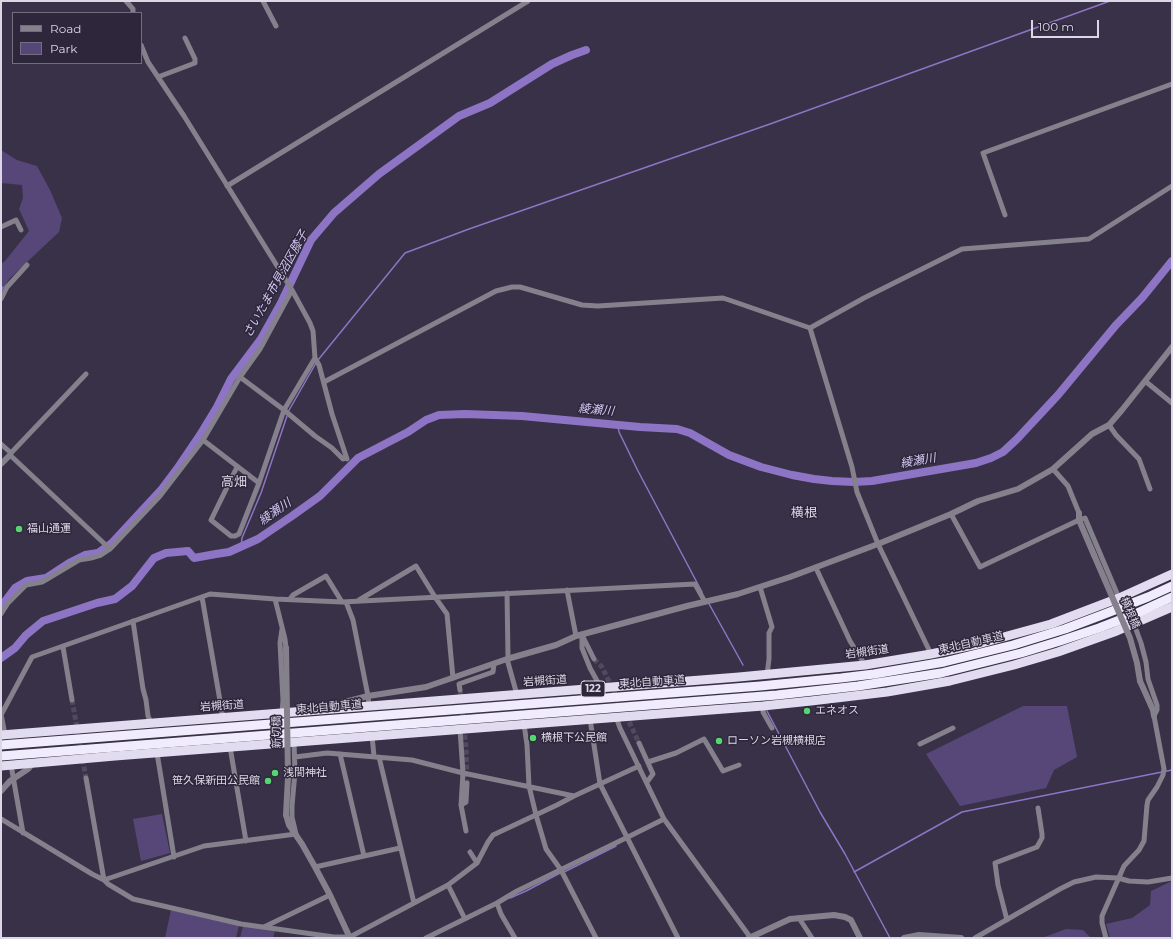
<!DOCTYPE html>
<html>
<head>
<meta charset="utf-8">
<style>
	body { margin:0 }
	#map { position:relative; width:1173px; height:939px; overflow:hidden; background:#383147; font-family:Montserrat,sans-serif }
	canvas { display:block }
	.frame { position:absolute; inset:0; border:2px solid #dbd7e5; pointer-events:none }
	.legend { position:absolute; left:12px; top:12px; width:130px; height:52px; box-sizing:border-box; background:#2e273c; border:1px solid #736d80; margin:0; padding:5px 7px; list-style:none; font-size:12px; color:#dbd7e5 }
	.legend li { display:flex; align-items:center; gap:8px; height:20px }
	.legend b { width:20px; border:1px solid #736d80 }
	.scale { position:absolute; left:1031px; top:20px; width:68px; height:18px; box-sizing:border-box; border:2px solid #dbd7e5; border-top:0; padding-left:5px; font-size:12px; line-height:14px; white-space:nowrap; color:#dbd7e5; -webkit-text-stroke:3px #2e273c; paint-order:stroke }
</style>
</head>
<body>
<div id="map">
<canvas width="1173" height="939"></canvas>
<div class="frame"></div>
<ul class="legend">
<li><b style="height:5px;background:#84818d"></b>Road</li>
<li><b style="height:11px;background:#574779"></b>Park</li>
</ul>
<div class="scale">100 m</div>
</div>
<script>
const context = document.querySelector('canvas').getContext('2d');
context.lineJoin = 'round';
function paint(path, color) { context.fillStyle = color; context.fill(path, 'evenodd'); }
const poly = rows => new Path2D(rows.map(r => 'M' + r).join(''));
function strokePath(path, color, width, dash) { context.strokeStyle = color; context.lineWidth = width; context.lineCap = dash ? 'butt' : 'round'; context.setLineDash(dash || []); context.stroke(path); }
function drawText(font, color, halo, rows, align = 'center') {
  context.font = font + ' Montserrat,"Noto Sans JP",sans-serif'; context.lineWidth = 3; context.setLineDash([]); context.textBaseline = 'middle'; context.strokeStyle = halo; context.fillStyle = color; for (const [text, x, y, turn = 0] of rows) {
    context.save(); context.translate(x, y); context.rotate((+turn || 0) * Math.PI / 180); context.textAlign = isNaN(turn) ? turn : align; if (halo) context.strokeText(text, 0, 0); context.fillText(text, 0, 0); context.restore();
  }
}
paint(poly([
	[1,150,17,160,37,166,50,190,62,218,59,232,9,279,1,293,1,264,5,261,29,231,19,209,23,198,22,185,1,183],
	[1023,706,1067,706,1077,757,1054,770,1046,788,960,806,926,754],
	[162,814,170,853,141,861,133,819],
	[1172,881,1172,938,1110,938,1106,924,1132,918,1150,905,1151,891],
	[171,910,239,925,236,938,165,938],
	[243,926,275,931,273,938,240,938],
	[1066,929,1083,930,1091,938,1042,938]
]), '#574779');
strokePath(poly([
	[1,292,3,287],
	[318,360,405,253,469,229,770,124,1110,1],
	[288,412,316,363],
	[616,424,618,426,619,432,638,471,702,592],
	[241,547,242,538,261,493,287,416],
	[708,602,743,665],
	[767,711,820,812,845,854,890,938],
	[564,872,616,846],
	[854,872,962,812,1172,770],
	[510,898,526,891,560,873]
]), '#8e74c4', 1.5);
strokePath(poly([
	[1,607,15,588,27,581,46,578,69,563,85,555,98,553,112,543,162,489,177,469,200,435,217,407,231,379,261,339,281,303,311,240,334,213,379,174,459,116,490,103,552,64,572,55,586,50],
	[1,658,15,648,26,635,43,621,97,603,115,599,132,586,154,558,166,553,188,551,194,558,216,554,229,552,258,539,292,516,320,496,358,458,408,432,426,420,439,415,465,414,522,416,640,427,677,429,690,433,729,455,761,467,792,475,814,479,832,481,854,482,872,481,976,463,991,458,1003,452,1017,439,1058,395,1116,325,1142,298,1172,261]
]), '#8e74c4', 8);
strokePath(poly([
	[594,659,602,667,622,708],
	[460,690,466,747,467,783],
	[72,700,86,778],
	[626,715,639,743]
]), '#504a5f', 5, [5, 2.5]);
strokePath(poly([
	[126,1,133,9,133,13],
	[263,1,276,26],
	[141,45,148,62,184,116,292,290,310,323,313,331,315,358,319,365,332,414,347,459],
	[158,77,195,63,195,59,185,38],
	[227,186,528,1],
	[1005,215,983,153,1172,84],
	[1,227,16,220,21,230],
	[1,299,7,287,27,265],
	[810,328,852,467,857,492,878,544,931,654],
	[240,377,284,410,315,436,332,448,343,459,346,458],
	[1145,381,1172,403],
	[324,382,496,291,512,287,520,287,582,305,598,306,723,298,732,301,810,328,864,298,962,249,1089,239,1172,186],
	[1109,425,1116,435,1139,459,1150,489],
	[203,440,259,483],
	[1,444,11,453,10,455,110,549],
	[11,453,86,374],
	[237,467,211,520,231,536,235,536,239,534,259,483,284,410,315,358],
	[1053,469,1068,486,1079,513],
	[951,514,980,567,1079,520,1085,518,1119,598],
	[816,568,850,641,865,665],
	[760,587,772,627,769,633,769,659,767,675],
	[567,590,576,636],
	[507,593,508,657,507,659,517,695],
	[202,597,223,718],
	[275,599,285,639,286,648],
	[290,599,293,595,326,576,342,602],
	[359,600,416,566,435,597,447,614,453,678],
	[346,602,353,620,368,696,369,706],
	[1,614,8,603,26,585,42,582,79,560,91,558,101,555,110,549,160,496,203,440,240,377,260,349,292,290],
	[133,621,143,689,146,700,148,716,151,723],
	[582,634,582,648,590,668,601,688],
	[582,635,594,659],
	[63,647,72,700],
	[460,690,459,684,493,672,494,664],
	[763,706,763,712,772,728],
	[282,713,283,700,280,643,282,629],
	[1,714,5,735],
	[1,715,32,657,210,594,275,599,342,602,695,584,705,602],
	[616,717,620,728,664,819,750,937],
	[590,719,600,784,678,938],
	[524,724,527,745,529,786,536,815,546,849,561,870,596,938],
	[460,729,463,773,461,805,466,831],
	[372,736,374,756],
	[639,743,653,774,647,782],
	[920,744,953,728],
	[230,747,246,841],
	[157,753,174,857],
	[340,754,364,856],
	[295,757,327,753,412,760,463,773,574,796],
	[379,757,414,903],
	[648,762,676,753,704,739,723,771,739,765],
	[11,765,23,833],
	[86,778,104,880,108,884,133,899,241,924,334,937,349,937],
	[461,805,466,802,467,783],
	[1,819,92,874,104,880,204,846,296,834,292,817,292,806,295,772,294,742],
	[470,852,477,863],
	[315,867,400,848],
	[448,885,465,919],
	[497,903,501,914,515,938],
	[799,918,812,938],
	[1007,920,998,885,995,863,1037,847,1042,838,1042,834,1038,808],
	[264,927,330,895],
	[348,938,448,885,477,863,488,842,493,835,557,805,574,796,639,766],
	[426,938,497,903,517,891,628,837,664,819],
	[975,938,1060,889,1074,882,1096,877,1118,878,1129,881,1148,882,1172,878],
	[1106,938,1102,923,1102,916,1124,866,1139,850,1144,841,1147,805,1148,800,1157,787,1163,775,1164,769,1154,716,1157,710,1157,705,1148,679,1146,662,1141,643,1134,624]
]), '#84818d', 5);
strokePath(poly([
	[1,464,10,455],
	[1079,513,1079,520,1094,555],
	[1140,681,1153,710,1154,716],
	[334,707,341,703,368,696,426,687,507,659,556,645,576,636,687,606,738,594,790,577,878,544,951,514,978,501,1018,489,1053,469,1092,434,1109,425,1122,410,1172,347],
	[1,791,10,781,28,769,33,763],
	[286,815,289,825,302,844,315,867,330,895,350,938],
	[749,938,790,919,834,915,845,917,851,920,860,938],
	[904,938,919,935,961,938]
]), '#84818d', 6);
strokePath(poly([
	[1,735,739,677,865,665,931,654,978,644,1051,624,1119,598,1172,574],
	[1,766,115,756,763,706,811,701,887,692,950,681,1014,665,1058,652,1114,632,1172,607]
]), '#e2dcf0', 9);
strokePath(poly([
	[1,745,760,686,841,678,874,674,944,662,1013,645,1065,629,1102,615,1148,597,1172,586],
	[1,756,777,695,858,686,941,673,1021,653,1060,641,1099,628,1135,614,1172,597]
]), '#f1ecfd', 9);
strokePath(poly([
	[1094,555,1130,638,1137,663,1140,681],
	[286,648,288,777,286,815]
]), '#84818d', 6);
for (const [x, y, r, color] of [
	[19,529,4,"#55d671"],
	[807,711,4,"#55d671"],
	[533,738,4,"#55d671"],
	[719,741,4,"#55d671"],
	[275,773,4,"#55d671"],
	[268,781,4,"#55d671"]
]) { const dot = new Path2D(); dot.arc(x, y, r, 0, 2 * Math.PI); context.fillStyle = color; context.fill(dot); strokePath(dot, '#2e273c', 1.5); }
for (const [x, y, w] of [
	[593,689,24]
]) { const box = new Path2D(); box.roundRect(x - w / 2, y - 8, w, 16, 3); context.fillStyle = '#2e273c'; context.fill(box); strokePath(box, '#dbd7e5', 1); }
drawText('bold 10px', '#dbd7e5', null, [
	["122",593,689]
]);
drawText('11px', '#dbd7e5', '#2e273c', [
	["福山通運",27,529],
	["エネオス",815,711],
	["横根下公民館",541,738],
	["ローソン岩槻横根店",727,741],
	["浅間神社",283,773],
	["笹久保新田公民館",260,781,"right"]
], 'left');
drawText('11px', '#dbd7e5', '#2e273c', [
	["横根橋",1130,613,67],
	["東北自動車道",971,643,-13],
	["岩槻街道",867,652,-8],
	["岩槻街道",545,681,-4],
	["東北自動車道",652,682,-4],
	["岩槻街道",222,706,-4],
	["東北自動車道",329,707,-5],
	["新切橋",277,732,-91]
]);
drawText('italic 12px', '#d4c8f3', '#2e273c', [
	["さいたま市見沼区膝子",276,284,-61],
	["綾瀬川",596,410,5],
	["綾瀬川",918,461,-10],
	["綾瀬川",275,512,-35]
]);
drawText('13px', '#dbd7e5', '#2e273c', [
	["高畑",234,482],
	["横根",804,513]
]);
</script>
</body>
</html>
